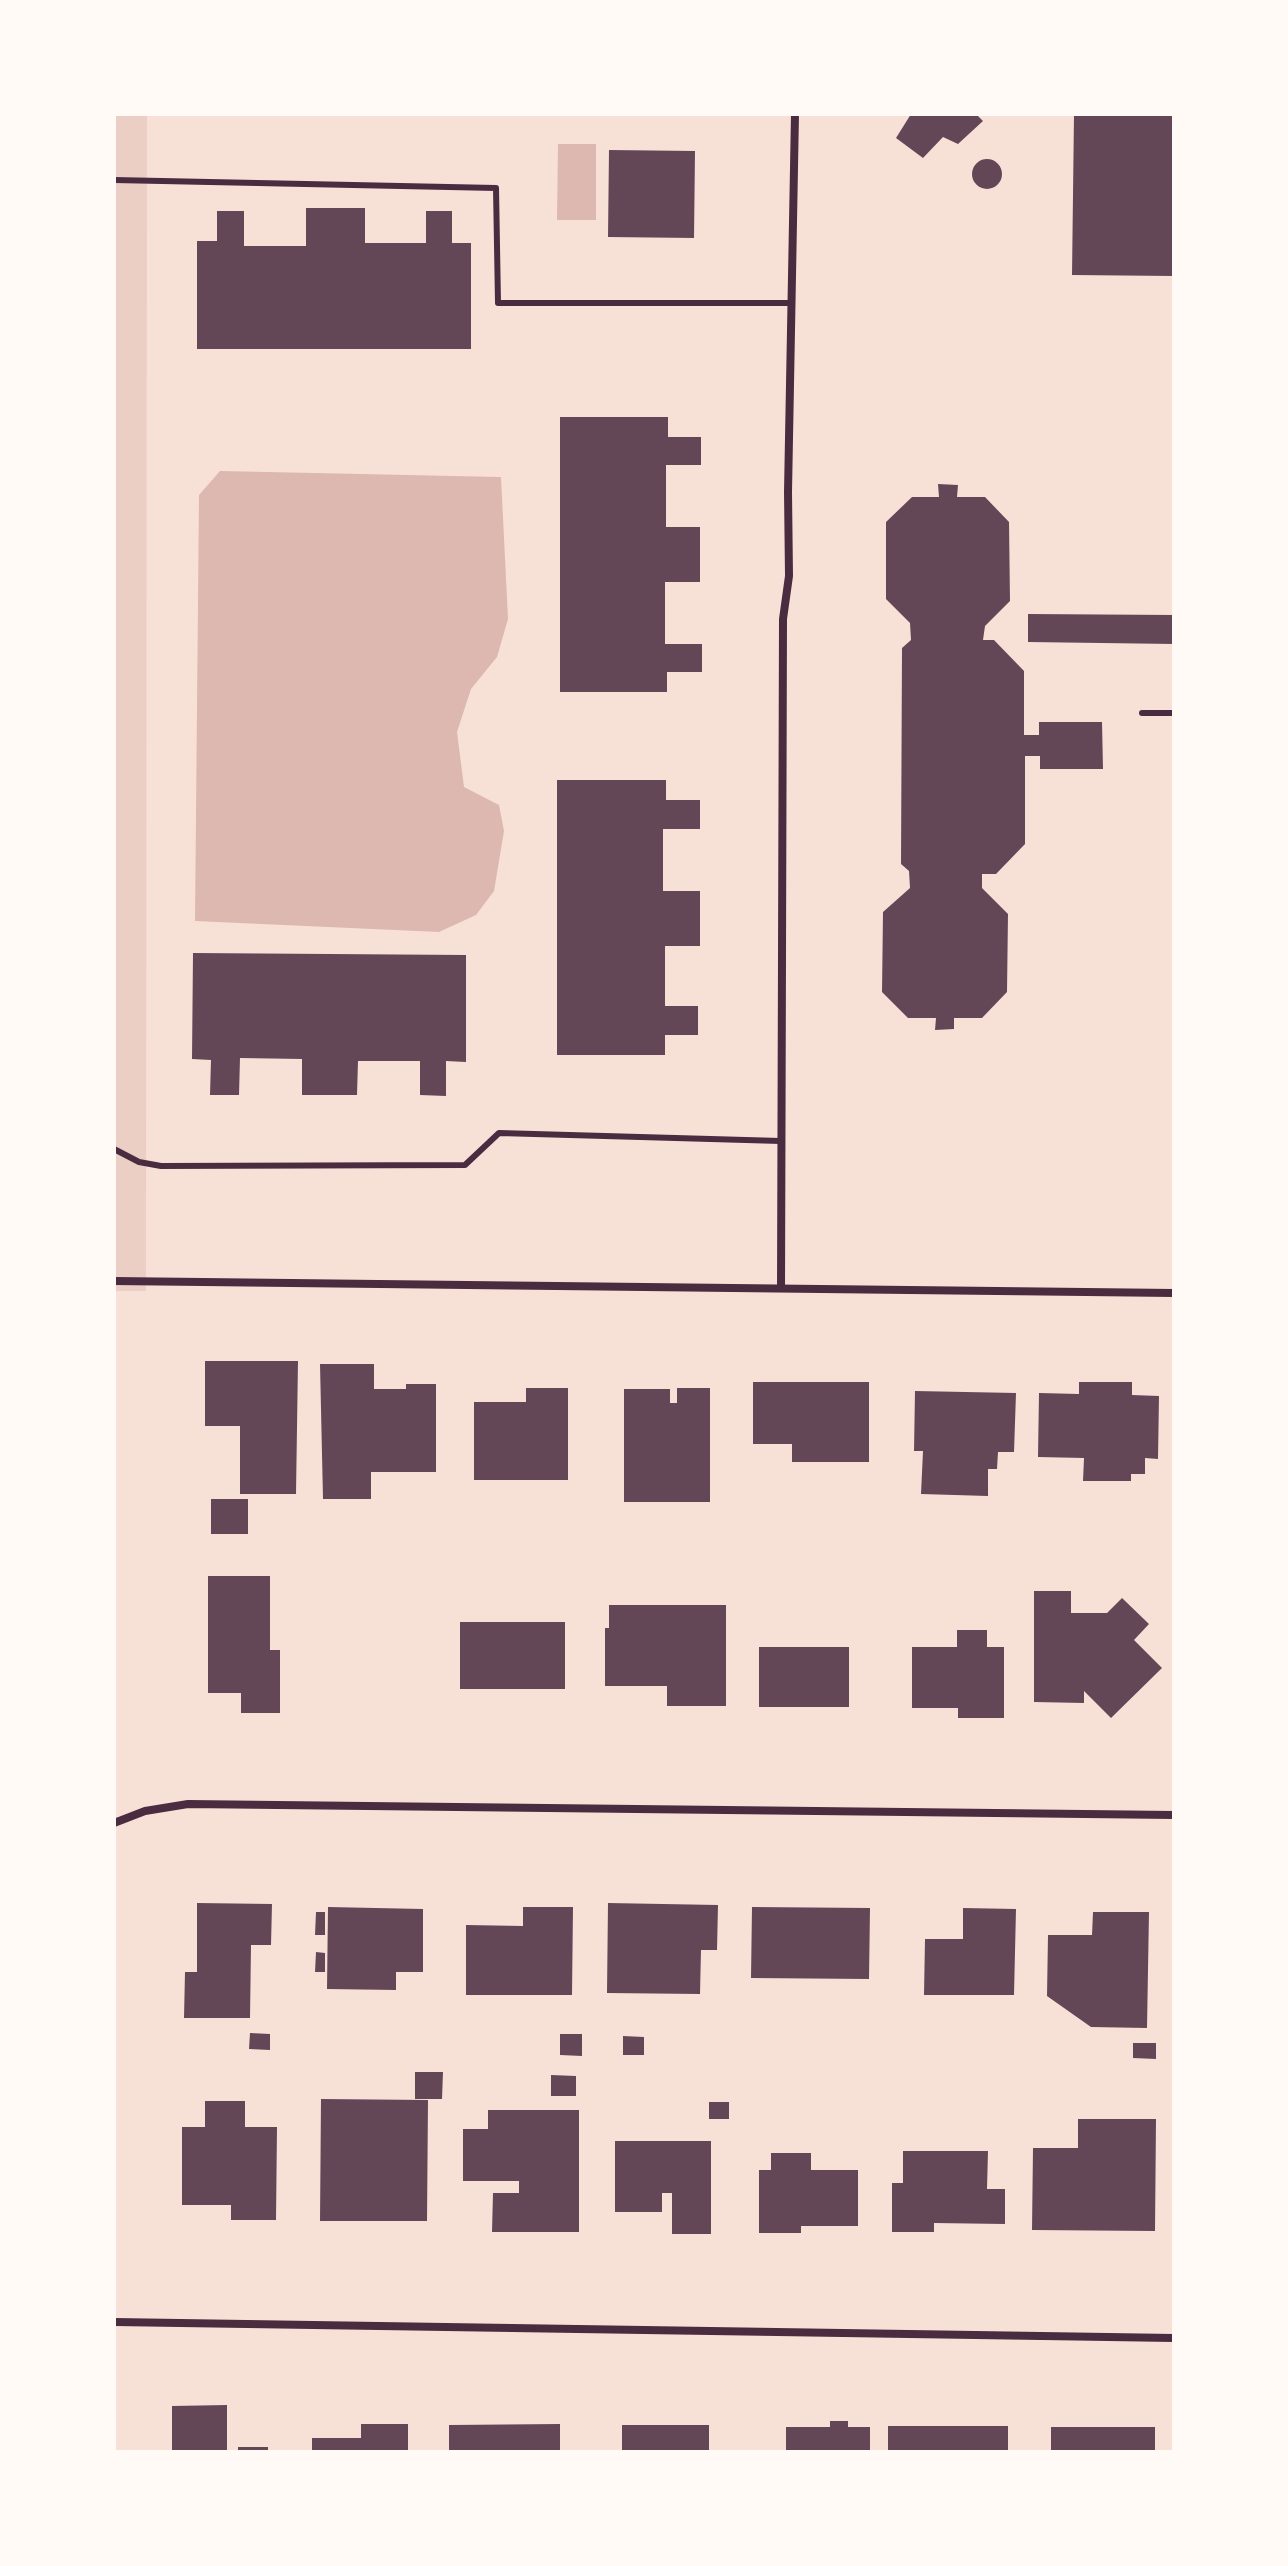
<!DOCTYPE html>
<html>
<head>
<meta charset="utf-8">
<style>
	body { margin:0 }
	#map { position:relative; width:1288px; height:2566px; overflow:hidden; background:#f7e1d7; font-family:"Exo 2",sans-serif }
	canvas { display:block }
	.frame { position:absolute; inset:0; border:116px solid #fffaf5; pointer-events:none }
</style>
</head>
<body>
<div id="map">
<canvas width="1288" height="2566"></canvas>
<div class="frame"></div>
</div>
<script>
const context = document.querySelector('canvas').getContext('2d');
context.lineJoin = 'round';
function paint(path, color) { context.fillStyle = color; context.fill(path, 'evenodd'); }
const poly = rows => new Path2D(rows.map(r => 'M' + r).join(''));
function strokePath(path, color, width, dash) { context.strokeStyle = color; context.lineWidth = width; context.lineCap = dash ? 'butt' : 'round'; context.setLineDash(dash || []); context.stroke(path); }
paint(poly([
	[114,114,147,114,146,1291,114,1291]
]), '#ebcfc5');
paint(poly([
	[558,144,596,144,596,220,557,220],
	[220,471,501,477,508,619,497,657,471,689,457,732,464,787,499,805,504,831,494,891,476,915,439,932,195,921,199,495]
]), '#dcb8b0');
paint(poly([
	[911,114,976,114,983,121,958,144,943,137,923,158,896,138],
	[1074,114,1174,114,1174,276,1072,275],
	[609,150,695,151,694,238,608,237],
	'972 174a15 15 0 1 1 30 0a15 15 0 1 1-30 0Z',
	[306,208,365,208,365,243,426,243,426,211,452,211,452,243,471,243,471,349,197,349,197,241,217,241,217,211,244,211,244,246,306,246],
	[560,417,668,417,668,437,701,437,701,465,666,465,666,527,700,527,700,582,665,582,665,644,702,644,702,672,667,672,667,692,560,692],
	[938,484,958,485,957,497,985,497,1009,522,1010,601,985,626,983,640,994,640,1024,671,1024,735,1039,735,1039,722,1102,722,1103,769,1040,769,1040,756,1025,756,1025,844,996,874,982,874,982,888,1008,914,1007,992,982,1018,954,1018,954,1029,935,1030,936,1018,908,1018,882,992,883,912,910,888,909,871,901,864,902,648,911,640,910,623,886,599,886,522,912,497,939,497],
	[1028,614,1174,615,1174,644,1028,642],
	[557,780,666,780,666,800,700,800,700,829,663,829,663,891,700,891,700,946,665,946,665,1006,698,1006,698,1035,665,1035,665,1055,557,1055],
	[193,953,466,955,466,1062,446,1061,446,1096,420,1095,420,1061,358,1061,357,1095,302,1095,302,1059,240,1058,239,1095,210,1095,211,1060,192,1059],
	[205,1361,298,1361,296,1494,240,1494,240,1426,205,1426],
	[320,1364,374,1364,374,1389,406,1389,406,1384,436,1384,436,1472,371,1472,371,1499,323,1499],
	[753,1382,869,1382,869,1462,792,1462,792,1444,753,1444],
	[1079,1382,1132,1382,1132,1395,1159,1396,1158,1459,1145,1458,1145,1474,1131,1474,1131,1481,1083,1481,1084,1458,1038,1457,1039,1393,1079,1394],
	[526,1388,568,1388,568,1480,474,1480,474,1402,526,1402],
	[677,1388,710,1388,710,1502,624,1502,624,1389,670,1389,670,1403,677,1403],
	[915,1391,1016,1393,1014,1452,998,1452,997,1469,988,1469,988,1496,921,1494,923,1451,914,1451],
	[211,1499,248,1499,248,1534,211,1534],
	[208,1576,270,1576,270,1650,280,1650,280,1713,241,1713,241,1693,208,1693],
	[1034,1591,1071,1591,1071,1613,1107,1613,1122,1598,1149,1624,1134,1640,1162,1668,1111,1718,1084,1691,1084,1703,1034,1702],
	[609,1605,726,1605,726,1706,667,1706,667,1686,605,1686,605,1628,609,1628],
	[460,1622,565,1622,565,1689,460,1689],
	[957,1630,987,1630,987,1647,1004,1647,1004,1718,958,1718,958,1708,912,1708,912,1647,957,1647],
	[759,1647,849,1647,849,1707,759,1707],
	[197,1903,272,1904,271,1945,251,1945,250,2018,184,2018,185,1972,197,1972],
	[608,1903,718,1905,717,1950,701,1950,700,1994,607,1993],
	[328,1907,423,1909,423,1972,396,1972,396,1990,327,1989],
	[523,1907,573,1907,572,1995,466,1995,466,1925,523,1926],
	[752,1907,870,1908,869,1979,751,1978],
	[963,1908,1016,1909,1014,1995,924,1995,925,1939,963,1939],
	[316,1912,325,1912,325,1935,315,1935],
	[1093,1912,1149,1912,1147,2028,1091,2027,1047,1996,1048,1935,1092,1935],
	[316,1952,325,1953,325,1972,315,1972],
	[250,2033,270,2034,270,2050,249,2049],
	[560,2034,582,2034,582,2056,560,2055],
	[623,2036,644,2037,644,2055,623,2055],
	[1133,2043,1156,2043,1156,2059,1133,2058],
	[415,2072,443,2072,442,2099,415,2099],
	[551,2075,576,2076,576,2096,551,2096],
	[321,2099,428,2100,427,2221,320,2221],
	[205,2101,245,2101,245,2127,277,2127,276,2220,231,2220,231,2205,182,2205,182,2127,205,2127],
	[709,2102,729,2102,729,2119,709,2119],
	[488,2110,579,2110,579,2232,492,2232,493,2193,519,2193,519,2181,463,2181,463,2129,488,2129],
	[1078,2119,1156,2119,1155,2231,1032,2230,1033,2148,1078,2148],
	[615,2141,711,2141,711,2234,672,2234,672,2193,662,2193,662,2212,615,2212],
	[903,2151,988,2151,987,2189,1005,2189,1005,2224,934,2223,934,2232,892,2232,892,2183,903,2183],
	[771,2153,811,2153,811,2170,858,2170,858,2226,801,2226,801,2233,759,2233,759,2170,771,2170],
	[227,2405,227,2452,172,2452,172,2406],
	[830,2421,848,2421,848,2427,870,2427,870,2452,786,2452,786,2427,830,2427],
	[361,2424,408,2424,408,2452,312,2452,312,2438,361,2438],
	[560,2424,560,2452,449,2452,449,2425],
	[622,2425,709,2425,709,2452,622,2452],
	[888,2426,1008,2426,1008,2452,888,2452],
	[1051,2427,1155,2427,1155,2452,1051,2452],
	[238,2447,268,2447,268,2452,238,2452]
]), '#644757');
strokePath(poly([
	[114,180,496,188,498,303,790,303],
	[1142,713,1174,713],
	[114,1149,139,1162,161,1166,465,1165,499,1133,781,1141]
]), '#4a2c40', 6);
strokePath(poly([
	[114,1281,1174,1293],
	[781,1288,783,619,789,576,788,492,795,114],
	[114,1823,145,1811,188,1804,1174,1815],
	[114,2322,1174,2338]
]), '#4a2c40', 8);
</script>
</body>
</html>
